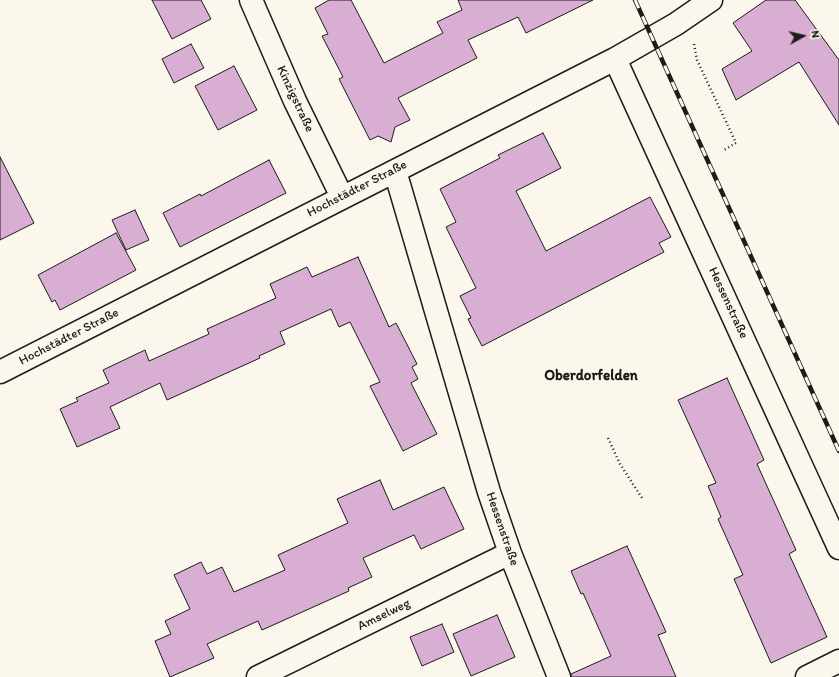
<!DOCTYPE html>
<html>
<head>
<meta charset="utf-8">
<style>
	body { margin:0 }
	#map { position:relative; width:839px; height:677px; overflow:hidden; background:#fbf7ec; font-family:Itim,sans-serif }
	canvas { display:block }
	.north { position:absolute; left:783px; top:16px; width:40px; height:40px; -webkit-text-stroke:3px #fbf7ec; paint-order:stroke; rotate:82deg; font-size:11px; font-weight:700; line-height:16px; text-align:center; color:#1c1c1c }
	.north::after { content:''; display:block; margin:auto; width:14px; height:18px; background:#1c1c1c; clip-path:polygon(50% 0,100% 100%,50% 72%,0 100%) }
</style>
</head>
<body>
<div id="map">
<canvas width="839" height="677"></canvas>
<div class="north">N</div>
</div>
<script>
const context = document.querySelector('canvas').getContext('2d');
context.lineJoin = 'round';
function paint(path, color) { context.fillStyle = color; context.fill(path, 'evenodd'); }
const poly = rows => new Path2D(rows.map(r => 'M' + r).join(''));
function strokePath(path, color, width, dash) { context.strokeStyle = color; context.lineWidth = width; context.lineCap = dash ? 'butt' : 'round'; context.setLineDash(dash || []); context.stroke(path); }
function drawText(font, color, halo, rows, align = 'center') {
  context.font = font + ' Itim,sans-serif'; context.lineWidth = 3; context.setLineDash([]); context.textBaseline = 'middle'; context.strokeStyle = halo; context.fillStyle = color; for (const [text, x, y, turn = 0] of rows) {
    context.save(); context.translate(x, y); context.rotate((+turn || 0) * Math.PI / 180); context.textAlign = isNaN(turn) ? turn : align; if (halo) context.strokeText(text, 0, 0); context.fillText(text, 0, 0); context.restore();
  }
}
const building = poly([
	[152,0,201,0,211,19,172,39,152,0],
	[329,0,351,0,384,63,443,33,437,22,462,10,458,0,593,0,526,33,518,17,468,40,477,58,398,98,410,120,395,127,391,142,378,136,370,140,339,79,343,77,322,36,328,34,315,8,329,0],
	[766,0,795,0,839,60,839,125,799,62,736,100,722,69,752,51,733,23,766,0],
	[191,44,204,68,174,83,162,59,191,44],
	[234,66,257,110,218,130,195,86,234,66],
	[543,133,561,168,516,191,546,251,650,197,671,237,659,243,664,252,482,346,468,319,471,318,460,296,476,288,446,227,456,222,440,189,500,158,498,155,543,133],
	[0,157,34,223,0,240,0,157],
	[269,160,286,193,180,247,163,213,200,194,201,196,269,160],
	[135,210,149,240,126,250,112,220,135,210],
	[116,233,136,270,60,310,55,300,52,302,38,275,116,233],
	[358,257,389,327,396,323,417,364,412,367,418,379,411,383,437,434,403,451,370,386,380,382,350,322,339,327,331,309,280,332,285,344,259,356,260,358,167,400,160,383,110,407,120,428,77,447,60,409,78,401,76,398,109,383,103,370,145,350,149,361,209,334,207,329,276,298,270,284,307,267,312,277,358,257],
	[727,378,764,460,757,464,796,550,789,554,827,637,771,663,734,579,743,575,718,519,721,517,708,486,716,483,678,400,727,378],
	[380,480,393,510,444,487,464,529,421,549,414,535,363,558,372,577,348,588,349,591,262,630,258,621,207,644,214,658,170,677,155,641,171,634,165,621,190,609,174,575,201,562,207,574,222,567,234,592,285,570,278,555,348,523,337,499,380,480],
	[627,546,666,632,658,635,676,677,571,677,571,674,611,656,583,593,581,594,571,571,627,546],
	[497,615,515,657,471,676,453,634,497,615],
	[442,624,454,652,422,666,410,637,442,624]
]);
paint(building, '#d9aed3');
strokePath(building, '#1c1c1c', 1);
const street = poly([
	[251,0,295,101,342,197],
	[615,59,839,548],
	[395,171,489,492,510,553,559,677],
	[0,372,615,59,676,24,711,0],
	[258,677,510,553],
	[807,677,839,661]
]);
strokePath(street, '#1c1c1c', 25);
strokePath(poly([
	[694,44,697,60,736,143,724,150],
	[608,438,620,464,642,498]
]), '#1c1c1c', 2.5, [1, 3]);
strokePath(street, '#fbf7ec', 22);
const rail = poly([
	[635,0,839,451]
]);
strokePath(rail, '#1c1c1c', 4.5);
strokePath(rail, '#fbf7ec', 3, [9]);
drawText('13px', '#1c1c1c', '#fbf7ec', [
	["Kinzigstraße",295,99,65],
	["Hochstädter Straße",357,189,-27],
	["Hessenstraße",728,303,65],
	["Hochstädter Straße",69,337,-27],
	["Hessenstraße",502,529,71],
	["Amselweg",384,615,-26]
]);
drawText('bold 15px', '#1c1c1c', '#fbf7ec', [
	["Oberdorfelden",591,376]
]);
</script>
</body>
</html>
